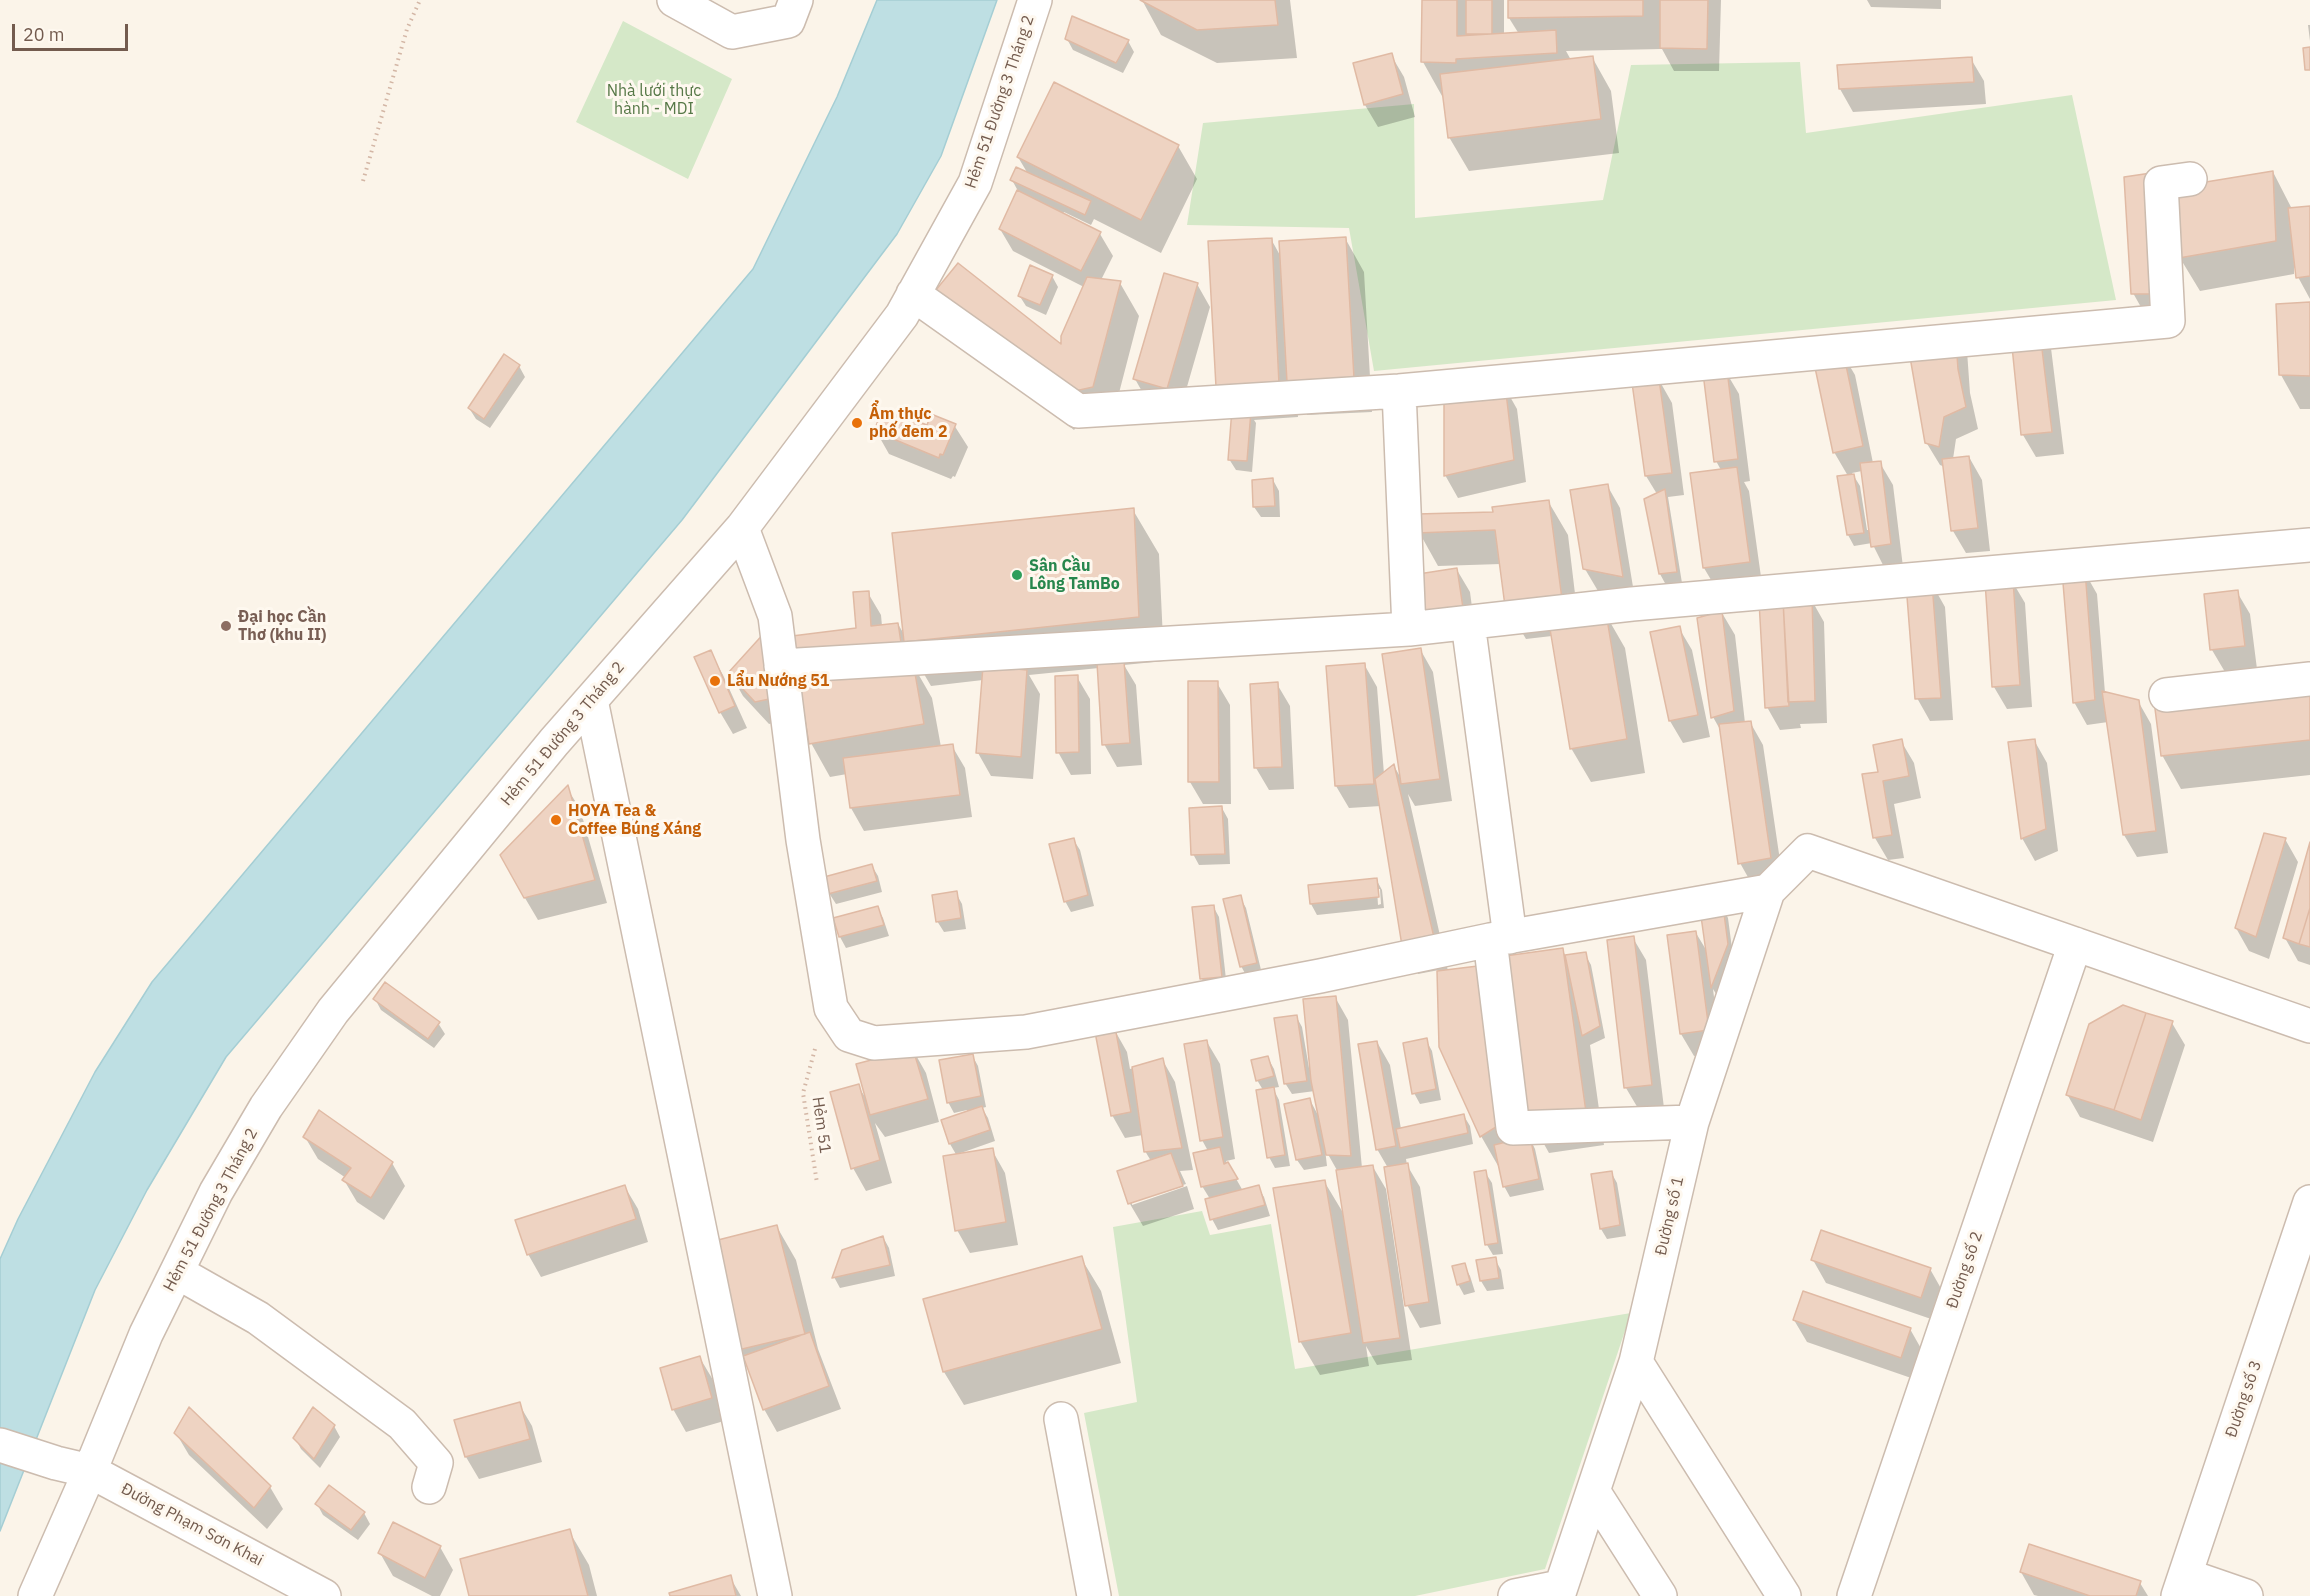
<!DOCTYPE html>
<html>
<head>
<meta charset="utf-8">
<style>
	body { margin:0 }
	#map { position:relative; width:2310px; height:1596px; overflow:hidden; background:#fbf4e9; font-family:"IBM Plex Sans",sans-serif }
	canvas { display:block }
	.scale { position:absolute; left:12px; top:24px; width:116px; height:27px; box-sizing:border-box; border:3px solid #735b4e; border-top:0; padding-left:8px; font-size:18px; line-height:21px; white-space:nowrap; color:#735b4e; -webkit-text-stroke:4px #fef8ef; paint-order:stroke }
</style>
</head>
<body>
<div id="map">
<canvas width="2310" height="1596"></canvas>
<div class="scale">20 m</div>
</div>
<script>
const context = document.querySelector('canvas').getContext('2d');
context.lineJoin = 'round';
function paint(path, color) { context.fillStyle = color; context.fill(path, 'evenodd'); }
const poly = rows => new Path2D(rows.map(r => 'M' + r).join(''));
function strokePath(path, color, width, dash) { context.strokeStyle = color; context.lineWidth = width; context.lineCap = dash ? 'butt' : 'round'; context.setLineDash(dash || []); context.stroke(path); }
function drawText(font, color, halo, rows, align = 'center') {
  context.font = font + ' "IBM Plex Sans",sans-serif'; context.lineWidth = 6; context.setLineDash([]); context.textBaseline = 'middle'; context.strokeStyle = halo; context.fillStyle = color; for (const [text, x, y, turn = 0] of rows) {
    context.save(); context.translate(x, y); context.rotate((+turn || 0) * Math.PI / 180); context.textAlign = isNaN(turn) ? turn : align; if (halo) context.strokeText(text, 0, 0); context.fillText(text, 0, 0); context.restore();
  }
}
paint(poly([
	[623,21,732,79,688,179,576,122],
	[1800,62,1806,133,2072,95,2116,300,1374,371,1349,228,1187,225,1203,123,1414,104,1415,218,1603,200,1631,65],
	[1202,1211,1210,1235,1271,1224,1295,1369,1631,1313,1545,1569,1415,1596,1119,1596,1084,1413,1137,1402,1113,1227]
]), '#d5e8c8');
const water = poly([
	[877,0,997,0,941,156,897,234,682,520,226,1057,147,1190,95,1290,0,1531,0,1259,18,1219,95,1072,152,982,753,269,837,97,877,0]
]);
paint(water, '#bedfe3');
strokePath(water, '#a5ced4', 1.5);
paint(poly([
	[1142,0,1290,0,1297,58,1217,63,1161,35],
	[1423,0,1504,0,1504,35,1519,34,1509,18,1509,0,1721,0,1719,71,1674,71,1662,49,1566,51,1571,60,1592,57,1611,91,1619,153,1469,171,1449,137,1444,96,1442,96,1423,62],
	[1867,0,1941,0,1941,9,1871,7],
	[2308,25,2310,25,2310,42,2310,41],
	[1067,39,1128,41,1134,52,1123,73,1073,50],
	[1391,55,1404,77,1415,117,1378,127,1365,105],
	[1971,59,1984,81,1986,104,1853,112,1840,89,1839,66],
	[1178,146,1197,179,1161,253,1094,219,1091,225,1064,212,1062,215,1100,234,1113,256,1101,280,1120,283,1139,316,1112,420,1078,428,1077,426,1074,430,952,330,1063,347,1084,287,1013,251,1000,229,1018,191,1012,180,1028,174,1018,157],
	[2273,172,2292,209,2310,207,2310,299,2298,277,2296,263,2294,263,2294,274,2200,291,2180,258],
	[2126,178,2170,316,2146,316,2133,293],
	[1345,238,1364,272,1372,412,1307,415,1297,396,1298,417,1254,420,1256,423,1252,472,1236,470,1229,459,1271,239,1281,257],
	[1361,377,1361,380,1303,379],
	[1052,276,1058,287,1046,315,1026,306,1019,295],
	[1197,284,1210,307,1180,411,1148,402,1135,379],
	[2310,303,2310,409,2300,409,2281,375],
	[2011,329,2051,348,2064,454,2036,457,2023,435],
	[1908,336,1967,351,1970,393,1978,429,1956,439,1953,459,1969,457,1982,480,1990,551,1966,553,1953,531,1945,467,1940,465,1926,442],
	[1842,353,1855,375,1873,463,1880,463,1893,485,1903,567,1885,569,1872,543,1854,546,1848,535,1838,478,1848,476,1834,452],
	[1862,471,1870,530,1867,530,1860,486,1852,473],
	[519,366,525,377,490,428,476,419,469,408],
	[1726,372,1739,394,1750,481,1744,482,1749,491,1762,584,1717,590,1704,568,1721,470,1716,461],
	[1659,380,1672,403,1684,495,1668,497,1682,583,1666,585,1660,574,1646,500,1657,494,1646,476],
	[1504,386,1517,409,1526,482,1458,498,1445,475],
	[954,425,968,447,955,477,953,476,951,479,889,454,876,431],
	[1273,480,1279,491,1280,517,1261,517,1254,507],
	[1607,485,1620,508,1635,599,1598,591,1585,569],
	[1548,501,1568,535,1578,619,1606,615,1625,648,1645,773,1591,782,1571,748,1552,636,1526,639,1506,605,1501,564,1438,566,1419,532],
	[1133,510,1159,554,1164,661,1124,665,1136,685,1142,765,1117,767,1104,744,1099,668,1029,675,1040,694,1033,779,991,776,978,753,983,680,931,686,911,652,913,665,932,698,941,747,952,746,965,768,972,817,864,831,851,808,847,774,830,777,811,743,809,682,796,661,858,630,868,593,881,615,882,626,898,624,905,636],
	[1457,570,1470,592,1475,630,1432,636],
	[2084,571,2097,594,2105,693,2138,701,2151,724,2168,853,2137,857,2124,835,2108,722,2087,725,2074,702],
	[2012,581,2025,603,2032,707,2007,709,1994,687],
	[1932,584,1945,607,1953,720,1930,721,1917,698],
	[2237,592,2250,614,2257,669,2225,672,2212,650],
	[1811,599,1824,622,1827,723,1800,724,1801,728,1780,730,1767,707],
	[1722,613,1735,635,1745,723,1750,722,1763,745,1783,881,1753,886,1740,863,1722,733,1713,717],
	[1679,628,1692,650,1710,737,1683,743,1670,721],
	[766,634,791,719,769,724,743,696,730,673],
	[1420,649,1433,672,1452,801,1415,806,1408,794,1448,971,1535,1149,1544,1190,1510,1197,1504,1186,1501,1171,1481,1136,1441,1047,1439,970,1418,974,1405,951,1381,806,1349,808,1336,786,1364,664,1377,687,1384,774,1394,766,1402,780],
	[710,652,723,675,747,728,733,734,720,712],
	[1077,677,1090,699,1091,774,1071,775,1058,752],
	[1217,683,1230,705,1231,804,1203,804,1190,782],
	[1277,684,1290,706,1294,789,1269,790,1256,768],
	[2310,685,2310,775,2181,789,2162,755],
	[2034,740,2047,763,2058,851,2035,861,2022,838],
	[1901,741,1914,763,1921,798,1894,804,1904,858,1888,860,1875,838,1864,776,1879,773],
	[567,788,580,809,607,903,538,920,525,898],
	[1222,808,1228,819,1230,864,1199,865,1193,854],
	[1073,839,1080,850,1094,906,1071,912,1065,901],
	[2285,839,2298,862,2269,959,2249,951,2236,928],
	[2310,848,2310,965,2298,961,2285,938],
	[872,866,878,876,882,892,836,904,829,893],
	[1376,879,1382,890,1384,908,1317,915,1311,904,1309,886],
	[1377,889,1380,889,1381,904,1378,905],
	[956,893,962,904,966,929,944,932,937,921],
	[1240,897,1246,908,1262,974,1247,977,1241,966],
	[1213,906,1219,917,1227,988,1208,990,1202,979,1194,908],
	[877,907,883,918,889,936,846,948,840,937,835,919],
	[1722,907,1728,918,1733,956,1718,997,1713,989,1721,1053,1694,1056,1681,1034,1696,933,1708,953],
	[1633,938,1646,960,1664,1108,1639,1110,1626,1088],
	[1562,950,1566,956,1585,954,1591,965,1605,1038,1590,1045,1604,1145,1549,1153,1530,1119],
	[1335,997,1348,1020,1362,1168,1373,1167,1386,1189,1412,1360,1377,1365,1366,1346,1369,1366,1320,1375,1300,1341,1324,1181,1345,1216,1338,1172,1325,1149,1327,1166,1304,1170,1297,1160,1310,1100,1319,1117,1315,1091,1292,1094,1285,1083,1296,1016,1302,1027,1309,1068,1311,1068],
	[375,999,438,1023,445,1034,434,1048,381,1010],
	[2172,1023,2185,1045,2153,1142,2080,1117,2067,1094],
	[1114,1029,1127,1052,1130,1069,1162,1059,1175,1082,1193,1170,1180,1171,1186,1184,1132,1202,1132,1205,1187,1186,1194,1209,1143,1226,1130,1204,1119,1172,1151,1161,1145,1151,1143,1135,1125,1138,1112,1115],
	[1426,1040,1432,1051,1441,1100,1420,1104,1414,1093],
	[1207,1042,1220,1064,1235,1159,1226,1161,1243,1191,1258,1187,1264,1197,1270,1216,1218,1230,1212,1219,1210,1199,1202,1186,1208,1151,1202,1140],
	[1377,1042,1390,1065,1401,1129,1464,1116,1470,1126,1473,1144,1406,1159,1407,1165,1420,1187,1441,1324,1420,1328,1407,1305,1388,1168,1377,1149],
	[913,1050,926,1073,939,1122,885,1137,875,1123,892,1183,866,1191,853,1168,858,1086,867,1100],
	[972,1055,978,1066,986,1107,982,1108,988,1118,995,1141,958,1154,992,1150,1005,1173,1018,1245,970,1253,957,1230,957,1156,950,1144,968,1112,967,1110,954,1113,948,1102],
	[1268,1058,1274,1069,1279,1087,1273,1088,1279,1100,1290,1166,1275,1168,1269,1157,1263,1090,1257,1080],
	[305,1137,392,1163,405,1186,384,1220,357,1202,344,1180,346,1178,318,1159],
	[1485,1172,1492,1183,1503,1254,1493,1255,1487,1245],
	[1611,1172,1617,1183,1626,1236,1607,1239,1601,1229],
	[625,1187,638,1209,648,1242,541,1277,528,1254],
	[777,1227,796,1260,818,1349,841,1409,777,1432,764,1409,749,1366,739,1349],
	[883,1237,889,1248,895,1276,840,1288,834,1277],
	[1081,1258,1101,1291,1121,1363,964,1405,944,1372,925,1300],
	[1495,1259,1501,1270,1504,1289,1487,1291,1481,1281],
	[1813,1260,1930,1269,1943,1292,1934,1320,1826,1283],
	[1464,1265,1470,1276,1475,1292,1464,1295,1458,1284],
	[1794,1320,1910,1329,1923,1352,1914,1379,1807,1342],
	[700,1358,713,1380,724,1421,686,1432,673,1409],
	[519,1404,532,1426,542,1462,479,1479,466,1457],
	[334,1426,340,1437,320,1468,301,1449,295,1438],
	[176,1433,270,1487,283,1509,267,1529,189,1455],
	[317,1504,364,1513,370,1524,358,1540,323,1515],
	[569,1531,589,1565,597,1596,471,1596],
	[440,1547,453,1570,440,1596,432,1596,393,1576,380,1553],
	[2021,1572,2140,1583,2148,1596,2038,1596,2034,1595],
	[730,1577,741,1596,671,1596]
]), '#0003');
const building = poly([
	[1140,0,1275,0,1278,25,1197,30,1140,0],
	[1422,0,1457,0,1457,36,1556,30,1557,53,1456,59,1456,63,1421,62,1422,0],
	[1466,0,1492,0,1492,34,1466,34,1466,0],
	[1508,0,1643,0,1643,16,1508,18,1508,0],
	[1660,0,1708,0,1707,49,1660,48,1660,0],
	[1072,16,1129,40,1116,63,1065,39,1072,16],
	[2310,47,2310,70,2305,70,2303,48,2310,47],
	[1392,53,1403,94,1364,105,1353,63,1392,53],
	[1593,56,1601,119,1448,138,1440,74,1593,56],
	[1972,57,1974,82,1839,89,1837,65,1972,57],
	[1054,82,1179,145,1141,220,1017,157,1054,82],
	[1016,167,1091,201,1085,215,1010,180,1016,167],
	[2273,171,2276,241,2179,258,2169,188,2273,171],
	[2151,173,2158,294,2131,294,2124,177,2151,173],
	[1017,190,1101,232,1081,271,999,229,1017,190],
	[2310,206,2310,276,2296,278,2288,208,2310,206],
	[1346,237,1354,378,1287,382,1279,241,1346,237],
	[1272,238,1279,384,1216,387,1208,241,1272,238],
	[958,263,1061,344,1061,336,1087,277,1121,281,1093,387,1057,395,931,296,958,263],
	[1030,265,1053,275,1040,305,1018,296,1030,265],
	[1164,273,1198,283,1167,389,1133,379,1164,273],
	[2310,302,2310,376,2279,375,2276,304,2310,302],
	[2039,324,2052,432,2021,435,2010,327,2039,324],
	[1955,327,1958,369,1966,407,1944,417,1939,447,1925,443,1906,334,1955,327],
	[1843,351,1863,446,1833,453,1813,358,1843,351],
	[504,354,520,365,484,419,468,408,504,354],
	[1727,370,1738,459,1714,462,1703,373,1727,370],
	[1659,379,1672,473,1645,476,1632,383,1659,379],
	[1505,384,1514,460,1444,476,1444,401,1505,384],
	[883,408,927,425,931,414,956,424,943,455,940,454,939,458,874,431,883,408],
	[1232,409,1251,411,1247,461,1228,460,1232,409],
	[1969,456,1978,528,1951,531,1942,459,1969,456],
	[1881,461,1891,544,1871,547,1860,463,1881,461],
	[1737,467,1750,562,1703,568,1690,473,1737,467],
	[1854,474,1864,533,1847,535,1837,476,1854,474],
	[1273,478,1275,506,1253,507,1252,480,1273,478],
	[1608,484,1623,577,1583,569,1570,490,1608,484],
	[1665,489,1677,572,1659,574,1644,499,1665,489],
	[1549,500,1562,599,1505,606,1495,530,1417,533,1417,514,1493,512,1492,507,1549,500],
	[1134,508,1139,617,904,642,892,533,1134,508],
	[1457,568,1463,608,1418,614,1412,575,1457,568],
	[2085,570,2095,700,2073,703,2062,571,2085,570],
	[2013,579,2020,685,1992,687,1985,581,2013,579],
	[1932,583,1941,698,1915,699,1906,584,1932,583],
	[2238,590,2245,646,2210,650,2204,594,2238,590],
	[869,591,871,626,898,623,902,649,795,661,792,636,856,628,853,592,869,591],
	[1812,598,1815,701,1788,702,1783,600,1812,598],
	[1783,600,1789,706,1765,708,1759,601,1783,600],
	[1722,611,1734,711,1711,718,1697,618,1722,611],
	[1606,613,1627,739,1570,749,1549,623,1606,613],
	[1680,626,1698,715,1669,721,1650,632,1680,626],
	[766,631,779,697,755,702,728,673,766,631],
	[1421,648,1440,779,1401,784,1382,654,1421,648],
	[711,650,735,706,719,713,694,657,711,650],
	[1124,661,1130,743,1102,745,1097,663,1124,661],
	[913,662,924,724,809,744,799,683,913,662],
	[1365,663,1374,784,1335,786,1326,666,1365,663],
	[983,666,1027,670,1021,757,976,753,983,666],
	[1078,675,1079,752,1056,753,1055,676,1078,675],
	[1188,681,1218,681,1219,782,1188,782,1188,681],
	[1278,682,1282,767,1254,768,1250,684,1278,682],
	[2310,684,2310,740,2161,756,2154,701,2310,684],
	[2102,691,2139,700,2156,831,2123,835,2102,691],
	[1751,721,1771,858,1738,864,1719,724,1751,721],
	[1902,739,1909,776,1883,781,1892,835,1873,838,1862,774,1878,772,1873,745,1902,739],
	[2035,739,2046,829,2021,839,2008,742,2035,739],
	[953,744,960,795,850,808,843,758,953,744],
	[1394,764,1436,946,1403,952,1375,779,1394,764],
	[568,785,595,880,524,898,500,855,568,785],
	[1222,806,1225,854,1191,855,1189,808,1222,806],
	[2264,833,2286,838,2256,937,2235,928,2264,833],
	[1074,838,1088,895,1064,902,1049,844,1074,838],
	[2310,842,2310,908,2299,944,2283,938,2310,842],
	[872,864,877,881,828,894,824,877,872,864],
	[1377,878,1379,897,1310,904,1308,885,1377,878],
	[957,891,961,918,936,922,932,895,957,891],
	[1241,895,1257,963,1240,967,1223,899,1241,895],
	[1214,905,1222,977,1200,979,1192,907,1214,905],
	[878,906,884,925,839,937,833,918,878,906],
	[1723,906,1728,944,1711,988,1700,909,1723,906],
	[2310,908,2310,947,2299,944,2310,908],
	[1696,931,1709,1030,1680,1034,1667,935,1696,931],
	[1634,936,1652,1085,1624,1088,1607,940,1634,936],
	[1563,948,1586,1112,1528,1120,1505,956,1563,948],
	[1586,952,1600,1026,1582,1036,1565,955,1586,952],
	[1486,965,1504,1122,1480,1137,1439,1047,1437,971,1486,965],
	[385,982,440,1022,428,1039,373,999,385,982],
	[1336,996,1351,1156,1326,1155,1311,1081,1303,999,1336,996],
	[2123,1005,2146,1013,2114,1110,2066,1095,2089,1024,2123,1005],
	[2146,1013,2173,1021,2141,1120,2114,1110,2146,1013],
	[1297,1015,1307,1081,1284,1084,1274,1018,1297,1015],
	[1115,1027,1131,1112,1111,1116,1095,1032,1115,1027],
	[1427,1038,1436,1089,1412,1094,1403,1043,1427,1038],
	[1207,1040,1223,1137,1200,1141,1184,1044,1207,1040],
	[1377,1041,1396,1146,1376,1150,1358,1044,1377,1041],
	[913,1049,928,1099,870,1115,856,1064,913,1049],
	[973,1054,981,1096,947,1103,939,1060,973,1054],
	[1268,1056,1274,1076,1256,1081,1251,1060,1268,1056],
	[1163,1058,1182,1148,1144,1152,1132,1067,1163,1058],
	[859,1084,880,1160,851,1169,830,1092,859,1084],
	[1274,1087,1285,1155,1267,1158,1256,1090,1274,1087],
	[1310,1098,1322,1155,1296,1160,1284,1104,1310,1098],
	[982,1106,990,1130,949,1144,941,1120,982,1106],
	[319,1110,393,1162,371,1198,342,1180,351,1168,303,1137,319,1110],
	[1464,1114,1468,1133,1400,1148,1396,1129,1464,1114],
	[1530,1136,1539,1179,1503,1187,1494,1145,1530,1136],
	[1220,1147,1224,1164,1228,1162,1238,1179,1201,1187,1193,1153,1220,1147],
	[993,1148,1006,1222,955,1231,943,1156,993,1148],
	[1171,1153,1183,1186,1128,1204,1117,1171,1171,1153],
	[1408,1163,1429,1302,1405,1306,1384,1167,1408,1163],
	[1373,1165,1400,1338,1363,1343,1336,1170,1373,1165],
	[1486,1170,1498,1243,1485,1245,1474,1172,1486,1170],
	[1612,1171,1620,1225,1600,1229,1591,1174,1612,1171],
	[1325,1180,1351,1333,1299,1342,1273,1188,1325,1180],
	[625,1185,636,1219,527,1255,515,1220,625,1185],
	[1259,1185,1265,1205,1210,1220,1205,1199,1259,1185],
	[777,1225,805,1334,738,1350,710,1242,777,1225],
	[1821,1230,1931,1268,1921,1298,1811,1260,1821,1230],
	[883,1236,890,1265,832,1278,842,1250,883,1236],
	[1082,1256,1102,1329,943,1372,923,1299,1082,1256],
	[1496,1257,1499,1278,1480,1281,1476,1260,1496,1257],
	[1465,1263,1470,1281,1457,1285,1452,1266,1465,1263],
	[1803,1291,1911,1328,1901,1358,1793,1320,1803,1291],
	[810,1332,829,1386,763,1410,743,1356,810,1332],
	[700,1356,712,1398,672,1410,660,1368,700,1356],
	[520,1402,530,1439,465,1457,454,1420,520,1402],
	[189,1407,271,1486,254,1508,174,1433,189,1407],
	[313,1407,335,1425,314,1459,293,1438,313,1407],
	[329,1485,365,1512,351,1530,315,1504,329,1485],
	[393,1522,441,1546,425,1578,378,1553,393,1522],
	[570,1529,588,1596,469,1596,460,1559,570,1529],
	[2029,1544,2141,1581,2136,1596,2090,1596,2020,1572,2029,1544],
	[731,1575,736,1596,670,1596,669,1593,731,1575]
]);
paint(building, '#eed3c2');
strokePath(building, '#e0baa4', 1.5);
const minor = poly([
	[674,0,732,32,788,21,796,0],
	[913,294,1078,411,1399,391,2168,321,2161,183,2190,179],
	[1399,391,1409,629],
	[742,528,775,616,803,840,831,1008,849,1035,874,1043,1026,1032,1320,976,1490,940,1768,891],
	[1468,623,1510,937],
	[781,666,1409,629,1632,604,2310,545],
	[2166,695,2310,679],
	[591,700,775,1596],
	[1490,940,1513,1128,1692,1122],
	[177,1272,258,1318,402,1424,436,1463,429,1487],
	[1636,1362,1784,1596],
	[1061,1419,1094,1596],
	[0,1445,56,1463,90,1471,324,1596],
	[1593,1491,1660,1596],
	[2185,1575,2246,1596],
	[35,1596,90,1471,146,1334,216,1192,266,1107,333,1011,554,742,742,528,902,315,975,183,1035,0],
	[1515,1596,1560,1587],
	[1558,1596,1636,1362,1692,1122,1768,891,1808,851,2310,1026],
	[1854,1596,2075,944],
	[2178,1596,2310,1202]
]);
strokePath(minor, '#ccbcaf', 36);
strokePath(poly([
	[363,181,407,29,420,0],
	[815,1049,803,1093,817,1183]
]), '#d3b6a5', 4, [1.5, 4.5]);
strokePath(minor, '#fff', 33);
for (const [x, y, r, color] of [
	[857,423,6,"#e8710a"],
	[1017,575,6,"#2e9e5b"],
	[226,626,6,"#8d6e63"],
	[715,681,6,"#e8710a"],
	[556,820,6,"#e8710a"]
]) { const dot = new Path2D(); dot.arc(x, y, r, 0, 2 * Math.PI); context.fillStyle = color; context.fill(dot); strokePath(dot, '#fef8ef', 2); }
drawText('16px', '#567847', '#fef8ef', [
	["Nhà lưới thực",654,91],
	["hành - MDI",654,109]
]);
drawText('16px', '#735b4e', '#fef8ef', [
	["Hẻm 51 Đường 3 Tháng 2",1000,102,-71],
	["Hẻm 51 Đường 3 Tháng 2",563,734,-50],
	["Hẻm 51",821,1125,82],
	["Hẻm 51 Đường 3 Tháng 2",211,1210,-62],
	["Đường số 1",1670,1216,-77],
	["Đường số 2",1965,1270,-71],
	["Đường số 3",2244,1399,-71],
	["Đường Phạm Sơn Khai",192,1525,28]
]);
drawText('bold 16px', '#c56008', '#fef8ef', [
	["Ẩm thực",869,414],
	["phố đem 2",869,432],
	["Lẩu Nướng 51",727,681],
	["HOYA Tea &",568,811],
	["Coffee Búng Xáng",568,829]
], 'left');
drawText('bold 16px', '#27864d', '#fef8ef', [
	["Sân Cầu",1029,566],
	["Lông TamBo",1029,584]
], 'left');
drawText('bold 16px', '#785e54', '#fef8ef', [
	["Đại học Cần",238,617],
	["Thơ (khu II)",238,635]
], 'left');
</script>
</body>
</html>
